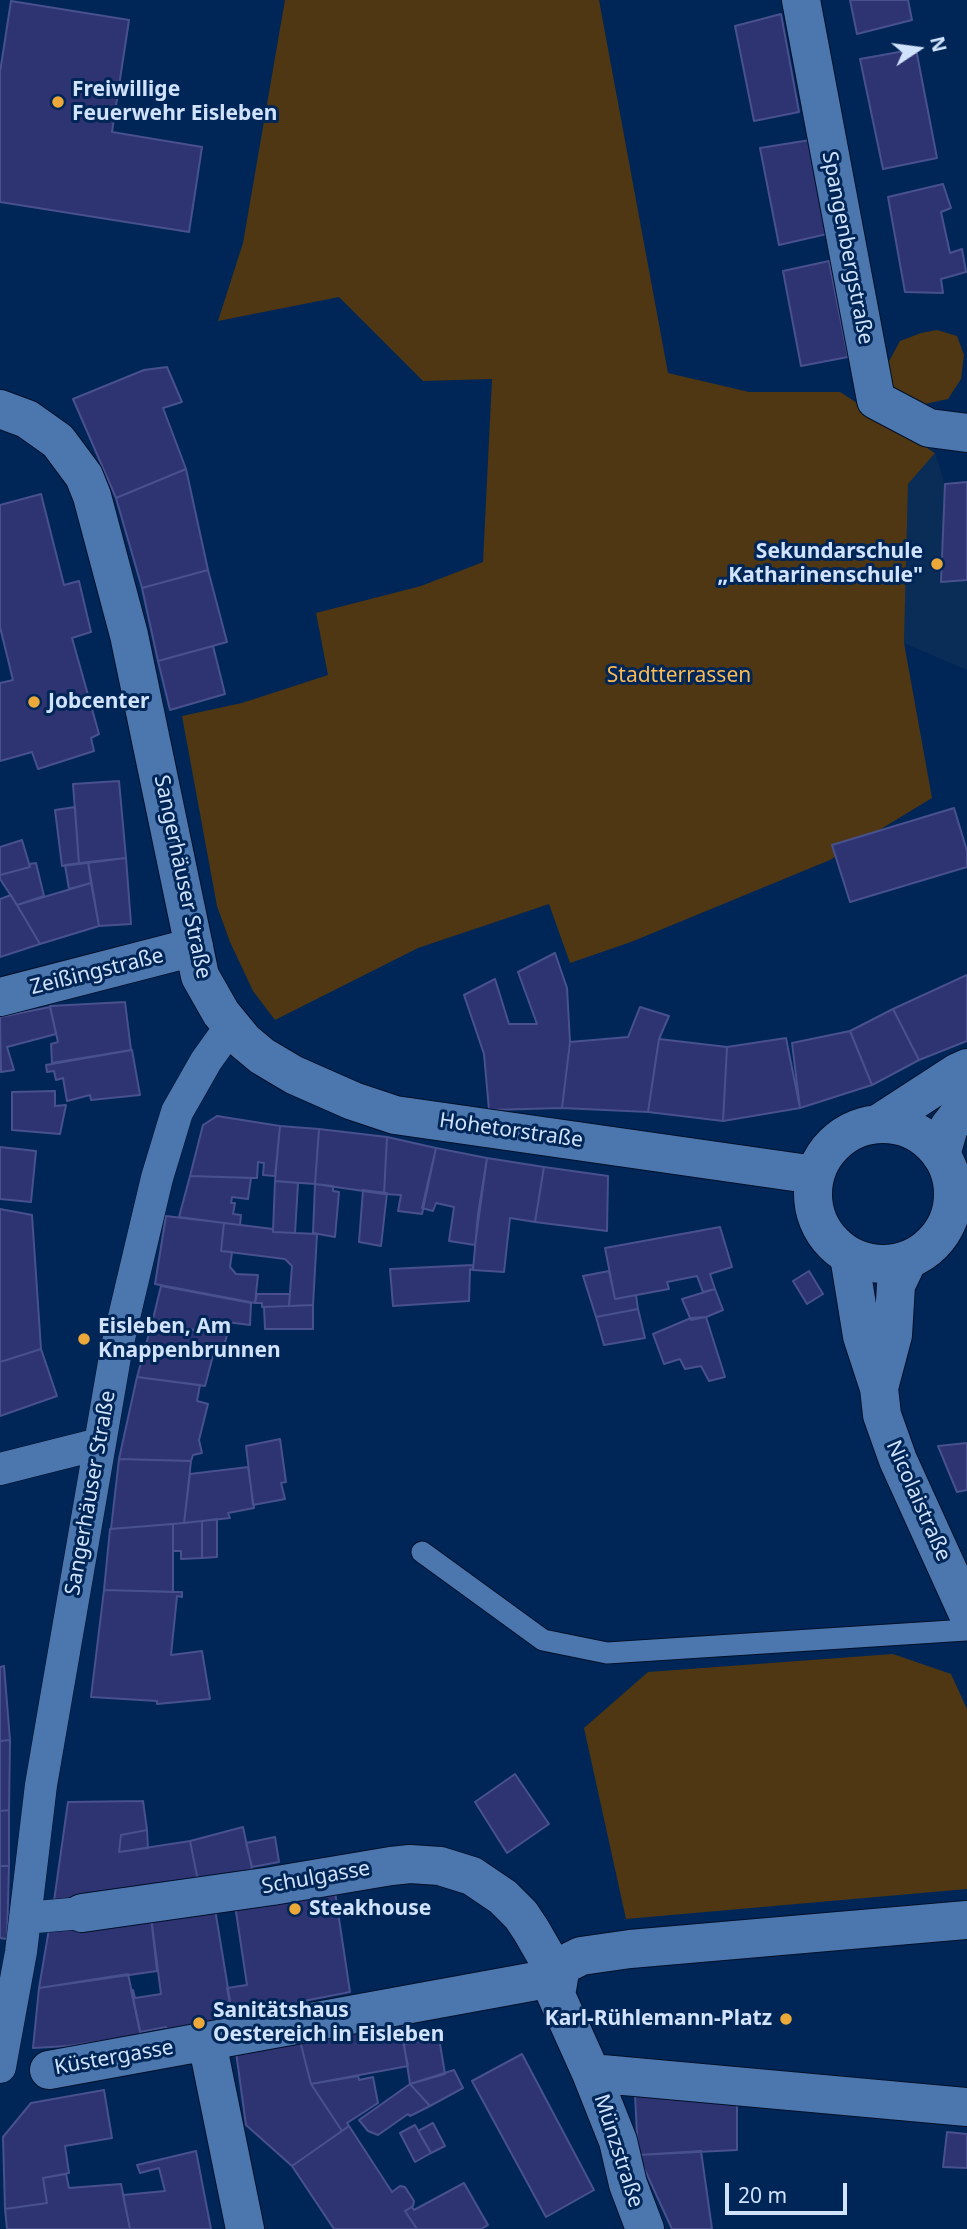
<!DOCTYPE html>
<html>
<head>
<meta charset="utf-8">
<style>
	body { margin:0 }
	#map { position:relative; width:967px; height:2229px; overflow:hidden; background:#002657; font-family:"Noto Sans",sans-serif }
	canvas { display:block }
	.north { position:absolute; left:883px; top:14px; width:70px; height:70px; -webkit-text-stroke:5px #002657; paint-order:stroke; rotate:77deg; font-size:19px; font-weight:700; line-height:28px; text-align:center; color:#d1e3fc }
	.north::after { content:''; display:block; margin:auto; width:24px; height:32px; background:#d1e3fc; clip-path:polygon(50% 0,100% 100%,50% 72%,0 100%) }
	.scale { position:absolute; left:725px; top:2183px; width:122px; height:32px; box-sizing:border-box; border:4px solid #d1e3fc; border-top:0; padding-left:9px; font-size:21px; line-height:24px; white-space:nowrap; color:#d1e3fc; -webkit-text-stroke:5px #002657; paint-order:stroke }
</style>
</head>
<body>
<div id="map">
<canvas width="967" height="2229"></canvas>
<div class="north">N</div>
<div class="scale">20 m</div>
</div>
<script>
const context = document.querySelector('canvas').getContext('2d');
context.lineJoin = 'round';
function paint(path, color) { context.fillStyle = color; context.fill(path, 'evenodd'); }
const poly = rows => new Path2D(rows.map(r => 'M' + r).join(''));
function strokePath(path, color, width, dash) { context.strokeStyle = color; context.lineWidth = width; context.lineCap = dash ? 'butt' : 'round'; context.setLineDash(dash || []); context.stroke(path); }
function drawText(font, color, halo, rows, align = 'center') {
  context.font = font + ' "Noto Sans",sans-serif'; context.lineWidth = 6; context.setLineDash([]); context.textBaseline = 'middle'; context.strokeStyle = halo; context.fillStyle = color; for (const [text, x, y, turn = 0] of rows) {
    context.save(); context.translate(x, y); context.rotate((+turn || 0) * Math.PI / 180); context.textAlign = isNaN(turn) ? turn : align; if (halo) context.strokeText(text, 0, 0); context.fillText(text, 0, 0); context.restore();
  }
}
paint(poly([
	[935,453,945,484,967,482,967,670,904,643,908,484]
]), '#0a2d58');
paint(poly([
	[285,0,599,0,668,373,749,392,840,392,935,453,908,484,904,643,932,798,830,860,631,942,570,963,549,904,418,948,275,1020,253,991,230,942,217,906,182,716,242,703,328,675,316,613,421,586,483,562,492,379,423,381,339,297,218,321,243,243],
	[937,330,957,336,964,355,961,379,948,399,920,405,892,388,887,365,900,341,921,333],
	[893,1654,951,1674,967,1709,967,1889,626,1919,584,1728,648,1672]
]), '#4e3712');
const building = poly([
	[850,0,908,0,912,20,857,34,850,0],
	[11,1,129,20,112,132,202,147,189,232,0,202,0,72,11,1],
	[781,14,799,112,754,121,735,26,781,14],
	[916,49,937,158,883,169,860,59,916,49],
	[810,140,827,234,779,245,760,148,810,140],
	[943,184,951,208,941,212,950,253,962,249,966,272,941,279,943,293,905,292,888,197,943,184],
	[829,261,848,357,801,366,783,271,829,261],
	[167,367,182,402,163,408,186,469,116,498,73,399,144,370,167,367],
	[186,469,208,570,142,588,116,498,186,469],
	[967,482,967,580,941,582,945,484,967,482],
	[41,494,64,585,79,581,91,632,72,638,99,734,91,738,94,751,38,769,32,752,0,761,0,683,13,680,0,627,0,505,41,494],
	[208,570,227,642,158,661,142,588,208,570],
	[213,646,225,694,170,710,158,661,213,646],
	[119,781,126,858,79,864,73,784,119,781],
	[75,807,79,864,62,866,55,810,75,807],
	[954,808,967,851,967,867,850,902,832,845,954,808],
	[22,840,30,867,0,875,0,847,22,840],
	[126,858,131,924,99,926,88,862,126,858],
	[88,862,91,883,69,889,65,865,88,862],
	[36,863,44,896,17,905,0,879,0,875,30,867,29,864,36,863],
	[91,883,99,926,40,944,17,905,91,883],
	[11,895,40,944,0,957,0,899,11,895],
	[555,953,567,988,570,1042,562,1108,489,1110,484,1054,464,995,495,979,509,1024,537,1024,518,972,555,953],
	[967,975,967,1041,919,1060,893,1009,967,975],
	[125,1002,131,1050,52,1063,51,1044,58,1042,50,1006,125,1002],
	[50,1007,56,1034,7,1047,14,1070,1,1072,0,1017,50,1007],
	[640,1007,669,1016,659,1039,648,1112,562,1108,570,1042,628,1037,640,1007],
	[893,1009,919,1060,872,1085,850,1031,893,1009],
	[850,1031,872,1085,800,1108,792,1043,850,1031],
	[786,1038,800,1108,723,1121,727,1047,786,1038],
	[659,1039,727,1047,723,1121,648,1112,659,1039],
	[132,1050,140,1095,91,1100,90,1095,67,1101,63,1078,56,1080,54,1071,47,1072,46,1065,132,1050],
	[55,1091,55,1106,66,1105,60,1134,12,1130,12,1092,55,1091],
	[217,1116,280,1126,275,1176,263,1175,264,1163,258,1162,257,1178,190,1176,203,1125,217,1116],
	[280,1126,319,1129,315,1184,275,1181,280,1126],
	[319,1129,387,1137,384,1194,315,1184,319,1129],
	[387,1137,436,1148,422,1214,398,1211,401,1195,384,1194,387,1137],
	[0,1147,36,1151,31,1202,0,1199,0,1147],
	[436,1148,487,1158,475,1245,449,1241,454,1207,436,1203,433,1211,422,1208,436,1148],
	[487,1158,544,1167,535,1222,510,1218,504,1272,473,1270,478,1214,487,1158],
	[544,1167,608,1176,607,1231,535,1222,544,1167],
	[190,1176,251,1178,248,1199,232,1197,231,1203,235,1203,233,1214,241,1215,240,1225,179,1217,190,1176],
	[275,1181,298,1183,295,1233,273,1232,275,1181],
	[315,1184,333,1186,333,1191,339,1192,335,1237,313,1233,315,1184],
	[363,1190,387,1193,381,1246,359,1242,363,1190],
	[0,1209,32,1215,41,1349,0,1362,0,1209],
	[166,1216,224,1223,221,1251,232,1252,230,1267,236,1274,258,1275,255,1303,155,1284,166,1216],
	[224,1223,273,1229,273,1232,317,1234,313,1305,289,1306,292,1266,285,1259,221,1251,224,1223],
	[720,1227,732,1267,710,1274,715,1289,703,1292,697,1276,667,1282,669,1289,615,1299,605,1248,720,1227],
	[473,1265,473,1270,470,1269,469,1301,393,1306,390,1269,473,1265],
	[609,1271,615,1299,636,1295,638,1309,596,1317,583,1276,609,1271],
	[809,1271,823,1294,807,1304,793,1281,809,1271],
	[161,1286,251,1303,250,1325,203,1319,201,1332,152,1323,161,1286],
	[715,1289,723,1310,706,1317,691,1320,682,1299,715,1289],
	[257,1294,290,1294,289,1306,262,1307,262,1303,255,1303,257,1294],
	[313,1305,313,1329,265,1329,264,1307,313,1305],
	[638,1309,645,1338,604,1345,596,1317,638,1309],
	[706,1317,725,1377,709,1381,701,1366,685,1369,680,1359,664,1364,653,1334,691,1318,706,1317],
	[152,1323,227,1335,224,1346,216,1344,205,1386,137,1377,152,1323],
	[41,1349,57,1396,0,1416,0,1362,41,1349],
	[137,1377,200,1385,197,1401,208,1404,199,1440,202,1453,193,1455,191,1461,119,1459,137,1377],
	[280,1439,286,1482,281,1483,285,1499,253,1505,246,1446,280,1439],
	[967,1443,967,1490,957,1492,938,1446,967,1443],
	[119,1459,191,1461,184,1523,111,1529,119,1459],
	[248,1467,254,1508,228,1513,230,1518,184,1523,190,1474,248,1467],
	[217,1519,217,1557,202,1558,202,1521,217,1519],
	[202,1521,202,1558,181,1559,181,1551,173,1551,173,1524,202,1521],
	[173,1524,173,1592,104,1590,110,1529,173,1524],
	[104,1590,182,1592,182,1597,177,1596,171,1655,202,1651,210,1699,157,1704,157,1701,91,1697,104,1590],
	[4,1666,10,1740,0,1741,0,1667,4,1666],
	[10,1740,9,1810,0,1811,0,1741,10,1740],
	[515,1774,549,1824,507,1853,475,1802,515,1774],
	[143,1801,147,1830,121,1835,119,1852,190,1841,199,1886,54,1901,68,1802,143,1801],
	[9,1810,9,1866,0,1866,0,1811,9,1810],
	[243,1827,252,1869,199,1886,190,1841,243,1827],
	[147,1830,148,1848,119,1852,121,1835,147,1830],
	[275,1837,279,1862,252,1867,246,1843,275,1837],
	[0,1866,9,1866,7,1939,0,1938,0,1866],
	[335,1892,350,1992,232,2015,227,1988,247,1985,235,1905,335,1892],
	[215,1909,233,2019,167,2030,166,2027,140,2032,131,1990,133,1990,135,1998,161,1994,151,1917,215,1909],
	[151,1917,157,1971,39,1988,49,1929,151,1917],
	[128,1974,141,2035,68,2046,33,2048,39,1988,128,1974],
	[401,2014,405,2037,402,2037,408,2066,311,2084,298,2033,401,2014],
	[298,2033,311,2084,342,2131,292,2166,246,2125,235,2045,298,2033],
	[439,2038,445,2074,410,2084,404,2044,439,2038],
	[522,2054,594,2190,546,2217,472,2081,522,2054],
	[454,2070,463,2088,430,2106,410,2084,454,2070],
	[358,2076,359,2080,373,2077,378,2103,347,2123,349,2126,342,2131,311,2084,358,2076],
	[410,2084,430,2106,410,2116,408,2114,378,2135,368,2131,359,2120,410,2084],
	[104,2090,112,2138,65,2146,69,2173,43,2178,47,2203,5,2209,3,2137,31,2103,104,2090],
	[737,2091,737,2150,638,2155,635,2095,737,2091],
	[433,2123,445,2146,431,2153,418,2131,433,2123],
	[415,2125,431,2153,415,2162,400,2133,415,2125],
	[349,2126,392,2192,400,2186,405,2187,414,2201,413,2206,405,2211,417,2229,334,2229,292,2166,349,2126],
	[947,2132,967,2134,967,2168,943,2167,947,2132],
	[196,2151,211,2229,130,2229,123,2195,165,2191,159,2168,140,2173,137,2165,196,2151],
	[701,2151,712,2229,672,2229,638,2155,701,2151],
	[66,2174,69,2188,121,2184,130,2229,7,2229,5,2209,47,2203,43,2178,66,2174],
	[464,2183,488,2225,481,2229,417,2229,405,2211,412,2207,414,2210,464,2183]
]);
paint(building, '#2e3372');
strokePath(building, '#48518d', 2);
const service = poly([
	[422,1552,543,1640,607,1653,967,1630]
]);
const pedestrian = poly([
	[0,1469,99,1444],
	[25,1918,82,1913],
	[0,2067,21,1952,41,1785,116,1351,157,1178,177,1112,206,1061,231,1026]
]);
const minor = poly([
	[801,0,876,400,929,428,967,433],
	[0,997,194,947],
	[878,1124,958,1072,967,1068],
	[941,1155,949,1127,967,1104],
	[849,1256,862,1336,879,1388,882,1415,898,1460,967,1612],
	[879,1388,893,1335,896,1285,908,1260],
	[207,2042,245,2229],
	[49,2070,558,1977,531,1930,521,1915,503,1897,472,1876,440,1866,410,1864,391,1866,272,1886,82,1913],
	[591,2073,967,2107],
	[645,2229,628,2184,618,2141,591,2073,556,1995,560,1972,565,1964,581,1956,630,1949,967,1920]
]);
const secondary = poly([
	[0,409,27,419,58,441,84,476,92,496,129,635,200,976,221,1013,244,1041,262,1056,294,1075,353,1101,395,1115,815,1175],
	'813 1194a70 70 0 1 1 140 0a70 70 0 1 1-140 0Z'
]);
strokePath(service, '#00102a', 23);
strokePath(pedestrian, '#00102a', 33);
strokePath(minor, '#00102a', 40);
strokePath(secondary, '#00102a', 40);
strokePath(service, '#4c77ae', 21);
strokePath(pedestrian, '#4c77ae', 32);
strokePath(minor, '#4c77ae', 38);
strokePath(secondary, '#4c77ae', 38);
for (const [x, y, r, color] of [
	[58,102,7,"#eca93a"],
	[937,564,7,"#eca93a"],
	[34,702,7,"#eca93a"],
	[84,1339,7,"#eca93a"],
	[295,1909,7,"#eca93a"],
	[786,2019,7,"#eca93a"],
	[199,2023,7,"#eca93a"]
]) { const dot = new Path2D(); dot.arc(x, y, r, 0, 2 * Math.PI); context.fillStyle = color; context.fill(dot); strokePath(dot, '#002657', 2.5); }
drawText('bold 21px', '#d1e3fc', '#002657', [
	["Freiwillige",72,90],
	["Feuerwehr Eisleben",72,114],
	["Sekundarschule",923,552,"right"],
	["„Katharinenschule\"",923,576,"right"],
	["Jobcenter",48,702],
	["Eisleben, Am",98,1327],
	["Knappenbrunnen",98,1351],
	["Steakhouse",309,1909],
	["Sanitätshaus",213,2011],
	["Oestereich in Eisleben",213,2035],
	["Karl-Rühlemann-Platz",772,2019,"right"]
], 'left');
drawText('21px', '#d1e3fc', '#002657', [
	["Spangenbergstraße",847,248,79],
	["Sangerhäuser Straße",182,877,78],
	["Zeißingstraße",97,972,-14],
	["Hohetorstraße",511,1131,8],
	["Sangerhäuser Straße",91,1493,-80],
	["Nicolaistraße",918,1501,66],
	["Schulgasse",316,1878,-10],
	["Küstergasse",114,2058,-10],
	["Münzstraße",618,2151,72]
]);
drawText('21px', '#faba56', '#002657', [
	["Stadtterrassen",679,676]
]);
</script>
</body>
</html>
